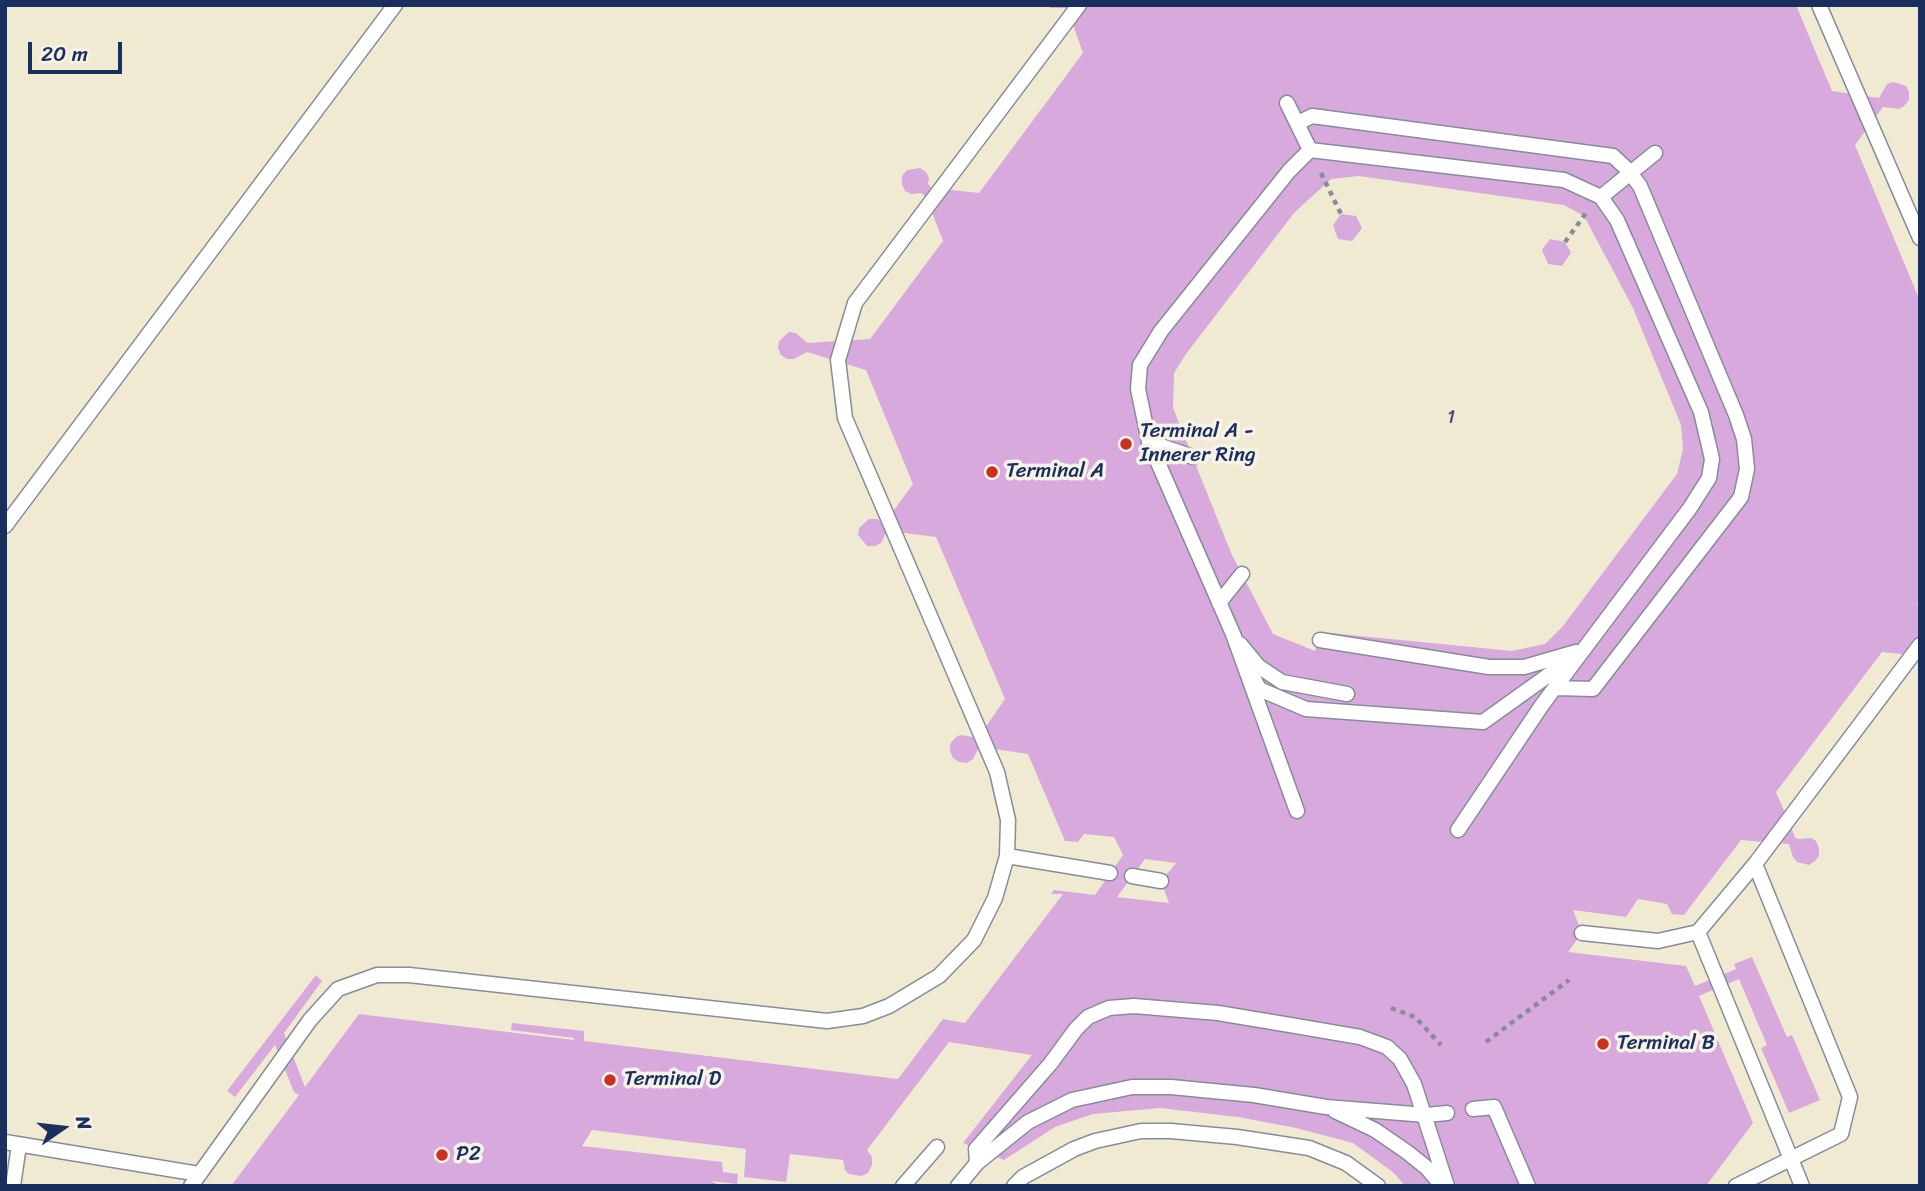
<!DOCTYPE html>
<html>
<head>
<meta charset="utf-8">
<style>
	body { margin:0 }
	#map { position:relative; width:1925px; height:1191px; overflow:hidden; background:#f0ead3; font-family:Sriracha,sans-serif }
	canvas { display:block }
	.frame { position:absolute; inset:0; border:7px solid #1b2f5e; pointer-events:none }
	.north { position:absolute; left:28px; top:1093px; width:70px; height:70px; -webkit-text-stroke:5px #f7f3e8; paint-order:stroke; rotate:76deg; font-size:19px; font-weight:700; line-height:28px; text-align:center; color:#1b2f5e }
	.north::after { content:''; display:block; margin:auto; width:24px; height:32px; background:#1b2f5e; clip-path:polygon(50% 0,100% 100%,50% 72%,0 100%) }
	.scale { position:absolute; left:28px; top:42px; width:94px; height:32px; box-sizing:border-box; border:4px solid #1b2f5e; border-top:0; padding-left:9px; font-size:21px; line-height:24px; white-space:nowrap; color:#1b2f5e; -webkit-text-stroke:5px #f7f3e8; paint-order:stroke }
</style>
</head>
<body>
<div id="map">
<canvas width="1925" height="1191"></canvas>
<div class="frame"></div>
<div class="north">N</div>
<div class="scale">20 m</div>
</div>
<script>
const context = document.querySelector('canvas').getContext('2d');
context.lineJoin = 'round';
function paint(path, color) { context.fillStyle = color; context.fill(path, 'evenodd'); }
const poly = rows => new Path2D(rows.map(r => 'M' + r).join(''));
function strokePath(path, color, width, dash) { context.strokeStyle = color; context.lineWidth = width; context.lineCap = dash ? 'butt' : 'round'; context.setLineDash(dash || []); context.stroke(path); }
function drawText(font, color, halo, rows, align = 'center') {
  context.font = font + ' Sriracha,sans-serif'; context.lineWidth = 7; context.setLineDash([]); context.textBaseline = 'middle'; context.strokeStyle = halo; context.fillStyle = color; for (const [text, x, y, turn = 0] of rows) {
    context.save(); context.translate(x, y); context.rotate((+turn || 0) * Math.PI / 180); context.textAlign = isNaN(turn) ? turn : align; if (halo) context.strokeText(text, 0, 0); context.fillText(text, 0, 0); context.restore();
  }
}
paint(poly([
	[1046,5,1796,5,1832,91,1879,98,1887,84,1893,82,1906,86,1909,92,1909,100,1904,106,1899,109,1883,107,1855,145,1920,301,1920,600,1917,604,1920,610,1920,656,1882,652,1776,792,1795,837,1798,839,1811,838,1816,841,1819,848,1819,856,1815,861,1809,865,1797,862,1793,857,1789,844,1741,840,1684,915,1672,914,1667,904,1638,899,1626,917,1573,910,1582,933,1568,952,1686,966,1695,986,1736,969,1734,964,1752,957,1787,1037,1792,1035,1820,1100,1789,1113,1761,1048,1767,1045,1739,979,1699,996,1753,1123,1706,1186,1405,1186,1394,1173,1353,1143,1296,1128,1238,1117,1160,1108,1093,1114,1055,1127,1004,1160,963,1143,1032,1055,949,1042,867,1150,872,1157,872,1165,868,1173,861,1176,849,1174,845,1170,843,1160,790,1154,786,1182,744,1177,746,1149,592,1130,582,1146,722,1162,723,1172,738,1174,737,1184,711,1181,721,1186,231,1186,299,1095,294,1092,275,1045,235,1097,227,1091,316,975,322,981,284,1033,305,1087,359,1014,574,1040,574,1038,511,1030,512,1023,584,1031,584,1041,898,1079,943,1019,965,1023,1063,894,1051,894,1054,890,1095,895,1123,855,1114,837,1084,834,1078,842,1065,841,1028,754,982,747,978,749,973,759,967,763,959,762,953,758,950,751,950,744,956,737,961,735,978,738,1005,699,936,537,889,531,886,533,881,543,875,546,867,546,858,535,859,528,869,519,877,519,882,523,886,521,913,484,866,370,807,352,794,359,787,359,781,355,778,348,779,341,789,332,796,333,807,343,870,339,943,241,926,197,921,193,911,194,905,191,902,184,902,176,907,170,920,168,926,172,929,178,928,184,932,188,979,193,1083,53,1067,8,1051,8],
	[1359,176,1564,205,1584,216,1633,308,1681,425,1683,449,1677,474,1563,626,1545,644,1512,651,1320,632,1315,651,1273,634,1231,553,1173,408,1174,373,1186,354,1294,213,1331,179],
	[1145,859,1176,863,1161,881,1169,903,1117,897],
	[1341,214,1356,216,1362,228,1352,241,1338,239,1333,225],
	[1550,239,1565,242,1571,253,1562,266,1548,264,1542,250]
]), '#d8a9dd');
const service = poly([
	[1819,5,1920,238],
	[1287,103,1310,150],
	[1298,123,1312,116,1613,156,1628,170,1640,186,1736,415,1744,439,1747,469,1741,497,1593,689,1555,688],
	[1601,197,1655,153],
	[1149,442,1193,457],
	[5,526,395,5],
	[1219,603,1242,574],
	[1320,640,1489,667,1524,667,1576,652],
	[1240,644,1258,666,1282,682,1347,694],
	[1253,677,1259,689,1306,709,1483,722,1571,659],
	[1297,811,1233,634,1149,442,1138,389,1140,365,1161,331,1289,171,1310,150,1564,180,1601,197,1617,220,1701,412,1712,459,1709,478,1690,508,1542,705,1458,830],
	[1007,856,1110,873],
	[1132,876,1161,881],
	[1582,933,1658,941,1698,932],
	[1473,1109,1494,1107,1528,1186],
	[1335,1111,1375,1130,1407,1152,1427,1168,1442,1186],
	[5,1142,199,1174],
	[977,1163,976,1149,1051,1063,1076,1029,1088,1017,1109,1008,1134,1006,1218,1013,1296,1026,1360,1037,1387,1047,1400,1059,1414,1084,1447,1186],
	[13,1186,19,1145],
	[191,1186,310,1020,338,989,377,975,409,975,827,1021,863,1016,889,1006,939,976,974,940,995,898,1007,856,1008,820,997,772,845,418,838,360,855,303,1079,5],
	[903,1186,937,1147],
	[958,1186,977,1163,1028,1122,1072,1100,1132,1087,1171,1087,1254,1095,1326,1107,1426,1115,1447,1113],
	[1014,1186,1023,1177,1074,1149,1095,1141,1141,1131,1171,1131,1237,1137,1309,1148,1346,1163,1378,1186],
	[1736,1186,1841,1134,1850,1097,1755,864],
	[1802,1186,1698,932,1755,864,1920,645]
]);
strokePath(service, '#868c98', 17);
strokePath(poly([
	[1321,173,1341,214],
	[1565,242,1586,213],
	[1391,1008,1415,1017,1441,1045],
	[1486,1042,1569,980]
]), '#868c98', 4.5, [5, 5]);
strokePath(service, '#fff', 14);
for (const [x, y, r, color] of [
	[1126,444,7,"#c8321e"],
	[992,472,7,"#c8321e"],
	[1603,1044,7,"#c8321e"],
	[610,1080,7,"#c8321e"],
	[442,1155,7,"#c8321e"]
]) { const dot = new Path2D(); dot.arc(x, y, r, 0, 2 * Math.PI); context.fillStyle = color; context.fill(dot); strokePath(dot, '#f7f3e8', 2.5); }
drawText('18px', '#4a4e7e', null, [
	["1",1451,418]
]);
drawText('21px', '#1b2f5e', '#f7f3e8', [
	["Terminal A -",1140,432],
	["Innerer Ring",1140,456],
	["Terminal A",1006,472],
	["Terminal B",1617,1044],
	["Terminal D",624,1080],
	["P2",456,1155]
], 'left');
</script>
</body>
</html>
